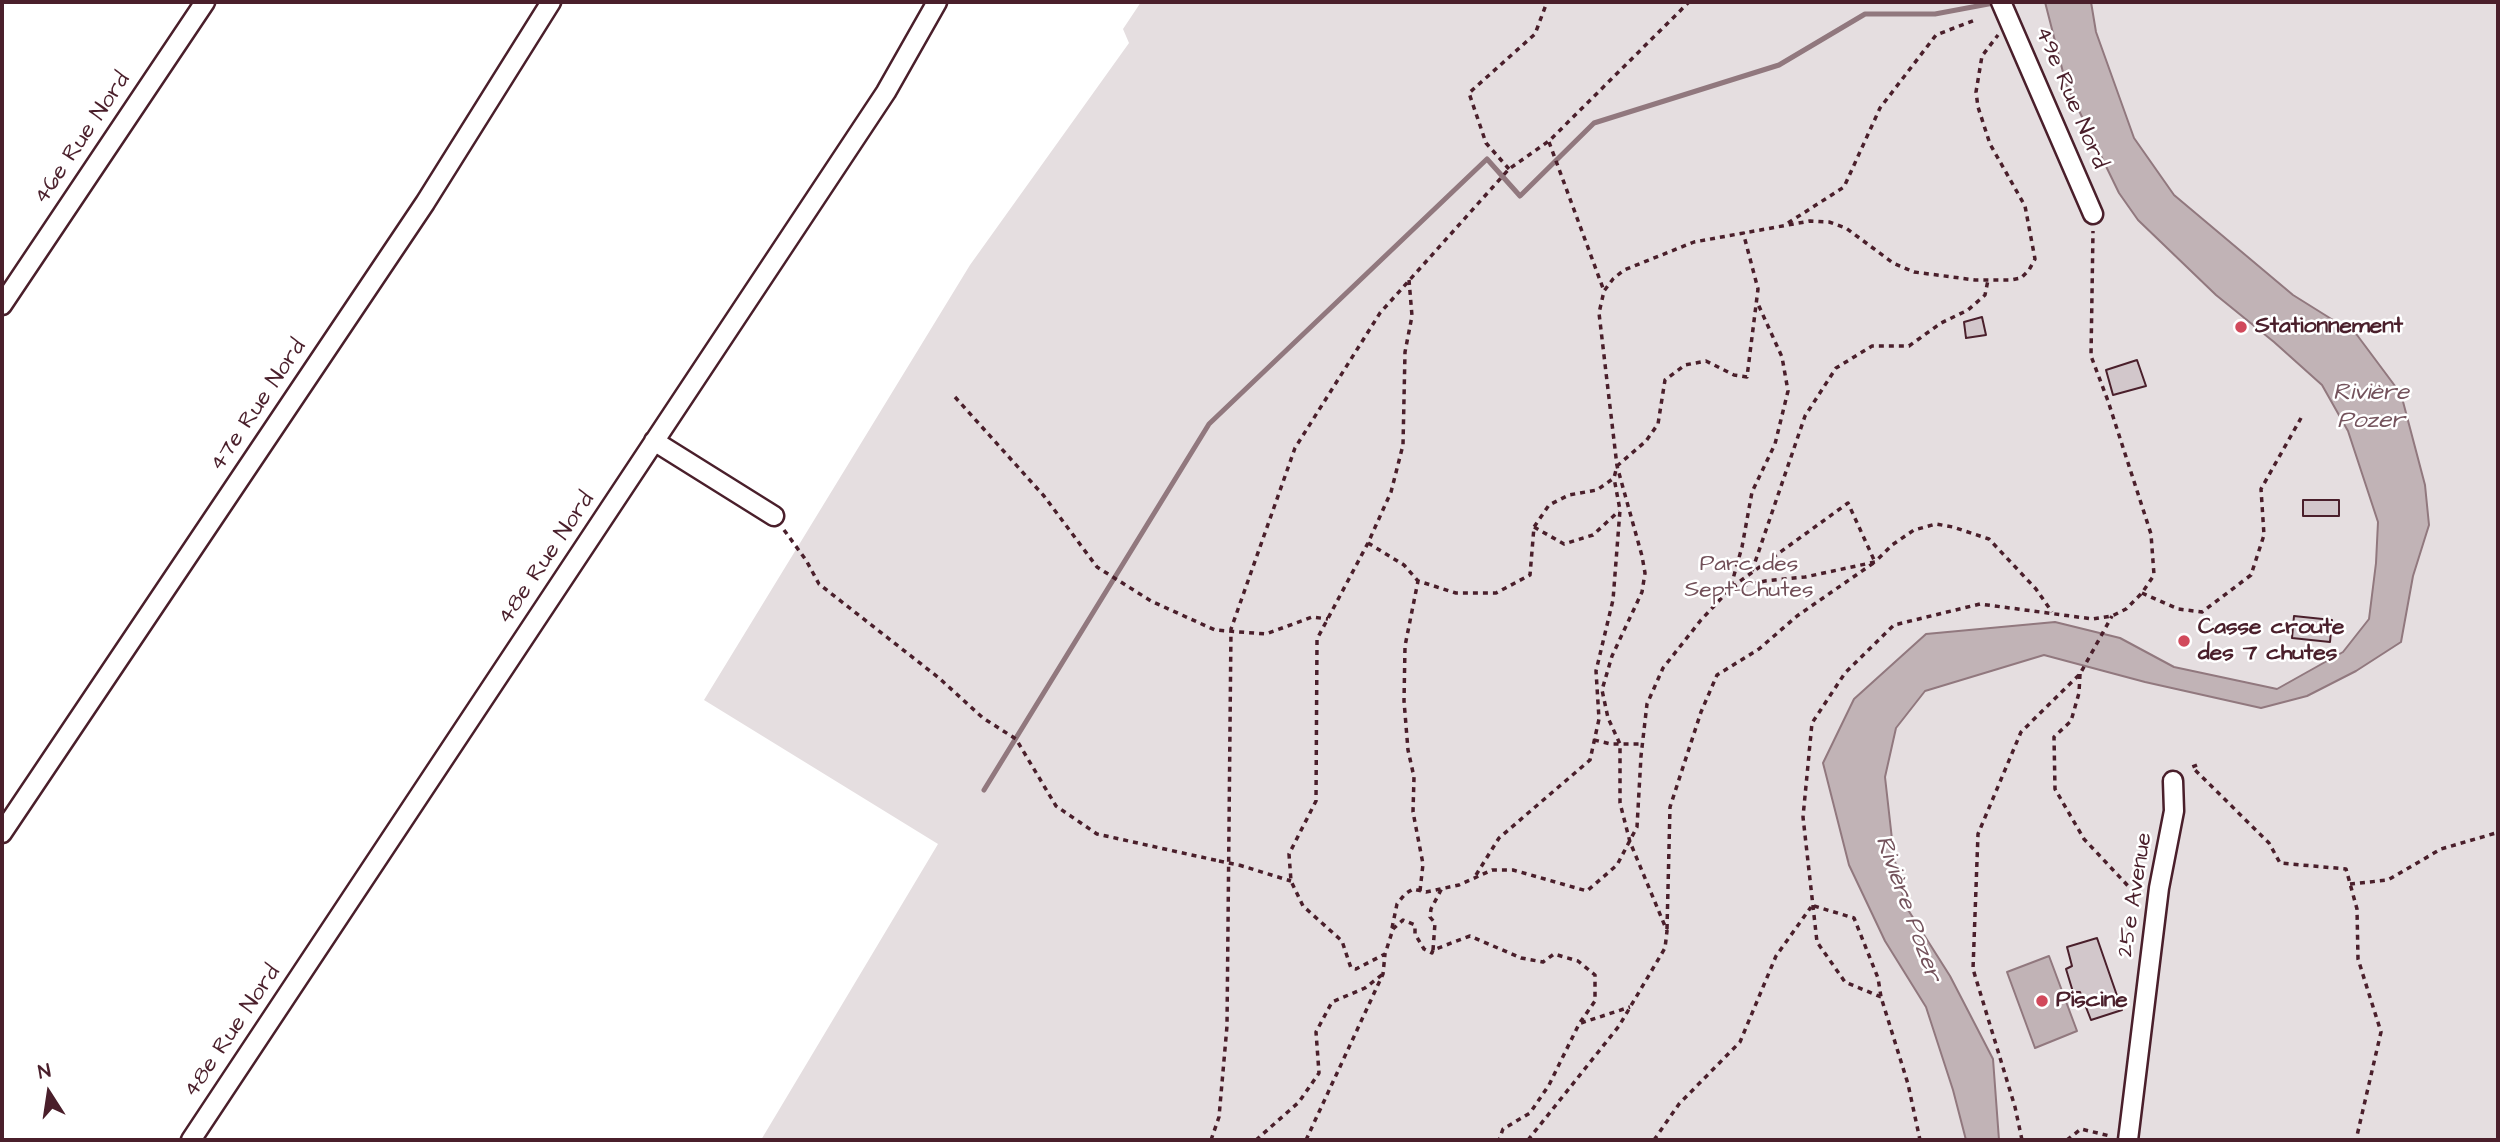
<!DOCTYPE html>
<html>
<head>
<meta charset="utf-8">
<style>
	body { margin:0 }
	#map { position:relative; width:2500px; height:1142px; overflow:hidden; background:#fff; font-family:"Architects Daughter",sans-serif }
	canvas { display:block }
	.frame { position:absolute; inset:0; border:4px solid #4a1f2b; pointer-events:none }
	.north { position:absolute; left:14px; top:1058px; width:70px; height:70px; -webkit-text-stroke:5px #fff; paint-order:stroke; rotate:348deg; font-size:19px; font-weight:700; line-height:28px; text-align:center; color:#4a1f2b }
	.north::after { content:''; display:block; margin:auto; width:24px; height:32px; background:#4a1f2b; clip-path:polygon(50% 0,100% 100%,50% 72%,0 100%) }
</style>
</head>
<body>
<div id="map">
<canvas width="2500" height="1142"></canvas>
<div class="frame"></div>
<div class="north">N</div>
</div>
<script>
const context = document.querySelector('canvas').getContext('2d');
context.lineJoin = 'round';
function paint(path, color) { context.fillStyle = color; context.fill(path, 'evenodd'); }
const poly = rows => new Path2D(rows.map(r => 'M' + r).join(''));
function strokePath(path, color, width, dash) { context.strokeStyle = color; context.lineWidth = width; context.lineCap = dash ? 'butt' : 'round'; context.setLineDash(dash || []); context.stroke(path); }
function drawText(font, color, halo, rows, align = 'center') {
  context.font = font + ' "Architects Daughter",sans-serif'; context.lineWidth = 5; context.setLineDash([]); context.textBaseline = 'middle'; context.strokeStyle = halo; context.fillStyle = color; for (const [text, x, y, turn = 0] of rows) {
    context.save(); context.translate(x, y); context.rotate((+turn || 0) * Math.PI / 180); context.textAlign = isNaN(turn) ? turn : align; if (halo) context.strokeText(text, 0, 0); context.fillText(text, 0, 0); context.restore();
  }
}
paint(poly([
	[1141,2,2498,2,2498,1140,761,1140,938,844,704,700,970,265,1129,43,1123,29]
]), '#e5dee0');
const water = poly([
	[2045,2,2091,2,2096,32,2134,138,2174,195,2293,295,2357,335,2401,394,2425,485,2429,525,2413,576,2401,642,2356,671,2307,696,2261,708,2145,682,2044,655,1925,691,1896,728,1885,777,1894,857,1905,905,1950,976,1993,1059,1999,1140,1966,1140,1953,1090,1926,1007,1885,941,1849,865,1823,763,1854,699,1926,634,2055,622,2120,638,2174,667,2277,689,2343,652,2369,619,2376,563,2378,522,2348,431,2322,385,2274,342,2216,295,2138,220,2119,193,2066,84,2045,2],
	[2049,956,2077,1031,2035,1048,2007,972,2049,956]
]);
paint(water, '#c1b3b6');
strokePath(water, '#91787e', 2);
strokePath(poly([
	[984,790,1209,424,1487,159,1520,196,1594,123,1779,65,1865,14,1935,14,1999,2]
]), '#91787e', 5);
const building = poly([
	[1982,317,1986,335,1966,338,1964,322,1982,317],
	[2137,360,2146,386,2113,395,2106,370,2137,360],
	[2303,500,2339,500,2339,516,2303,516,2303,500],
	[2294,616,2332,620,2330,642,2292,638,2294,616],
	[2097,938,2122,1010,2091,1020,2080,992,2073,992,2066,969,2072,966,2067,947,2097,938]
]);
paint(building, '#d2c7cb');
strokePath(building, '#4a1f2b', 2);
const minor = poly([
	[2001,2,2093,214],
	[2,305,205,2],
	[654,441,774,516],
	[2,833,425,203,551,2],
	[191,1140,886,92,937,2],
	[2128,1140,2159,888,2174,811,2173,781]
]);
strokePath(minor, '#4a1f2b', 23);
strokePath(poly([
	[1549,142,1604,291],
	[1509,169,1486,143,1469,93,1535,34,1547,2],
	[1788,223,1844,187,1880,108,1936,35,1975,20],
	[1409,280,1412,316,1405,352,1403,445,1391,492,1368,543,1317,639,1316,801,1289,854,1291,881,1303,906,1342,941,1351,968,1356,969,1385,954,1393,929,1403,920,1415,925,1415,934,1424,949,1432,953,1433,950,1470,936,1521,958,1543,962,1554,954,1578,961,1595,975,1595,1001,1579,1024,1549,1085,1530,1113,1503,1129,1499,1140],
	[955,397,1044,496,1097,567,1151,601,1215,630,1266,634,1312,617,1328,619],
	[1534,527,1564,544,1593,535,1619,511],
	[784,530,806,560,819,584,939,678,983,718,1016,739,1056,806,1097,834,1219,861],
	[1368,543,1404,565,1418,581],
	[1752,571,1805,416,1836,368,1872,346,1909,346,1941,323,1968,310,1985,295,1988,280],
	[1731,586,1742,547,1752,492,1775,444,1788,391,1782,357,1758,304],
	[2142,593,2178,609,2202,612,2251,575,2264,535,2261,489,2301,418],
	[2080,674,2079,693,2071,721,2054,737,2055,789,2084,839,2130,888],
	[1594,740,1611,744,1642,744],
	[2197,765,2192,767,2269,843,2280,863,2346,869,2357,909,2358,959,2381,1032,2356,1140],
	[1239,865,1291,881],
	[1476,875,1499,838,1590,760,1599,719,1596,671,1613,600,1620,510,1614,478],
	[2350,884,2388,880,2441,849,2496,833,2498,830],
	[1420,891,1423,864,1413,812,1414,777,1408,750,1404,701,1405,646,1418,581,1456,593,1496,593,1530,575,1534,527,1549,505,1569,495,1597,490,1614,478,1617,466,1646,441,1658,424,1665,380,1685,365,1706,361,1734,375,1747,377,1758,289,1743,232],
	[1814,906,1854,918,1878,978,1881,997,1908,1084,1920,1140],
	[1392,928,1397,904,1405,894,1413,889,1426,892,1459,885,1492,870,1513,870,1587,891,1617,865,1637,827,1641,756,1647,704,1663,668,1701,620,1731,588,1765,581,1805,577,1875,562,1892,545,1914,530,1936,524,1953,527,1989,539,2036,589,2052,612],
	[1667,929,1670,807,1701,712,1717,675,1759,649,1797,616,1875,562,1848,503,1732,587],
	[1433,950,1435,923,1430,917,1431,909,1442,888],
	[1881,997,1845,982,1817,942,1803,817,1812,723,1845,673,1894,625,1980,604,2093,619,2112,616,2126,609,2142,593,2154,575,2151,534,2108,401,2091,356,2093,231],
	[1581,1023,1630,1007],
	[1211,1140,1219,1117,1227,1026,1231,629,1295,448,1380,313,1509,169,1549,141,1689,2],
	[1256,1140,1299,1102,1319,1073,1316,1032,1332,1002,1365,988,1383,974],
	[1306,1140,1383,974,1385,954],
	[1528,1140,1619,1026,1665,948,1667,931,1630,842,1620,803,1620,744,1608,718,1602,690,1612,656,1642,592,1645,573,1642,556,1617,466,1599,313,1604,291,1613,279,1624,270,1694,242,1810,221,1829,222,1846,228,1893,263,1914,272,1975,280,2011,280,2021,278,2029,270,2035,259,2025,206,1990,144,1978,107,1976,92,1982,56,1998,35],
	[1654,1140,1679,1104,1740,1042,1776,956,1811,907],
	[2022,1140,2015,1107,1973,969,1978,834,2021,732,2080,674,2112,616],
	[2067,1140,2081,1129,2110,1136]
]), '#4a1f2b', 3.5, [5, 5]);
strokePath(minor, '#fff', 18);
strokePath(poly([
	[1219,861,1239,865]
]), '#4a1f2b', 3.5, [5, 5]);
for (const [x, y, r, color] of [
	[2241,327,7,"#d1495b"],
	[2184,641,7,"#d1495b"],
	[2042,1001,7,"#d1495b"]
]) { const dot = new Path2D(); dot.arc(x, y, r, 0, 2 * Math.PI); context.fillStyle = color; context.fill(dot); strokePath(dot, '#fff', 2.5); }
drawText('23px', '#4a1f2b', '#fff', [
	["49e Rue Nord",2070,98,67],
	["46e Rue Nord",83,139,-56],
	["47e Rue Nord",259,406,-56],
	["48e Rue Nord",547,559,-56],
	["25e Avenue",2136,895,-81],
	["48e Rue Nord",233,1032,-56]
]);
drawText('bold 23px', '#4a1f2b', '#fff', [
	["Stationnement",2255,327],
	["Casse croute",2198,628],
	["des 7 chutes",2198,654],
	["Piscine",2056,1001]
], 'left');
drawText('23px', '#714f58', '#fff', [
	["Parc des",1749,565],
	["Sept-Chutes",1749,591]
]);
drawText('italic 24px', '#74535c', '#fff', [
	["Rivière",2371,394],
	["Pozer",2371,422],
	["Rivière Pozer",1907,909,70]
]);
</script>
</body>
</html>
